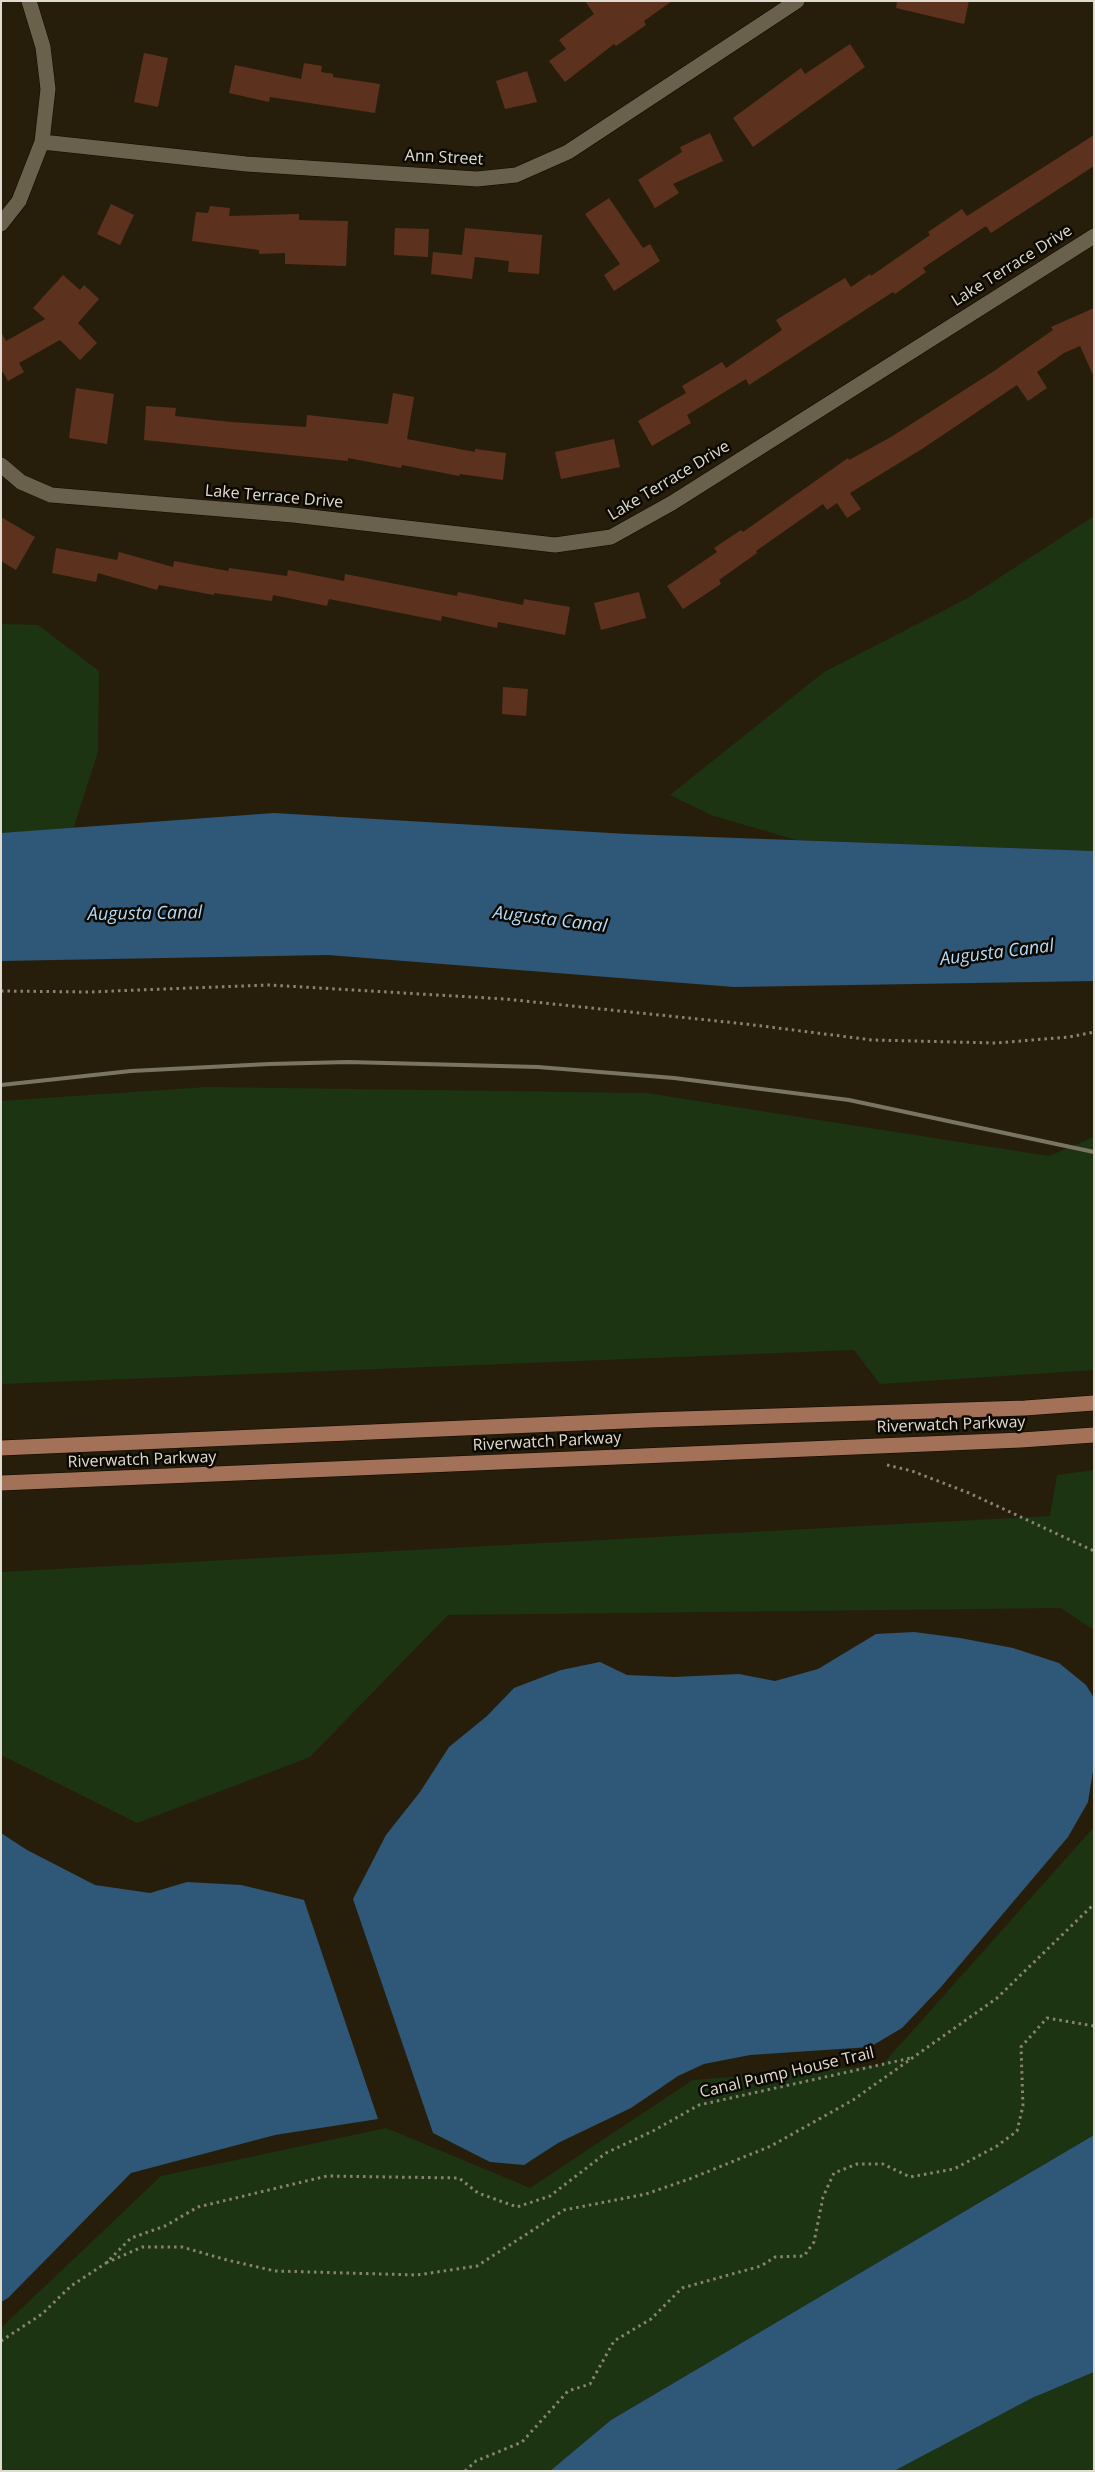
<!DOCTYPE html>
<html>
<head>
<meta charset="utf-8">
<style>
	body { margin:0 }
	#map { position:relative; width:1095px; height:2472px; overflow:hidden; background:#261e0b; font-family:"Open Sans",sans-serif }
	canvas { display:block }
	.frame { position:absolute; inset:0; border:2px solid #e0dbcf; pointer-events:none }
</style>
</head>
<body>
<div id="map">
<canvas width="1095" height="2472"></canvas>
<div class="frame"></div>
</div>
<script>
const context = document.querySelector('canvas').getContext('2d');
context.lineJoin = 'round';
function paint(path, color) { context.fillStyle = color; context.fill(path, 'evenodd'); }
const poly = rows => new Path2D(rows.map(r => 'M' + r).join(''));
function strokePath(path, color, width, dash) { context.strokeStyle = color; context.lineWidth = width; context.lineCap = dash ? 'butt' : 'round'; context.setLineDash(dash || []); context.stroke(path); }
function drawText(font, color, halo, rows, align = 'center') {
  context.font = font + ' "Open Sans",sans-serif'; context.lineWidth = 5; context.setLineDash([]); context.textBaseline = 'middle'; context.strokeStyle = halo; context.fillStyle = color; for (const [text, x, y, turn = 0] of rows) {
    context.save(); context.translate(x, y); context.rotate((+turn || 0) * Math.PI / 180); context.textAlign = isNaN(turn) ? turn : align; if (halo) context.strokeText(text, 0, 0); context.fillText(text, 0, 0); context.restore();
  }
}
paint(poly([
	[1094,516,1094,851,796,840,711,815,670,795,824,672,968,598],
	[1,624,38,625,99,671,98,752,73,829,1,833],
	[207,1087,646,1093,1049,1156,1094,1137,1094,1370,880,1384,854,1350,1,1384,1,1101],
	[1094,1470,1094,1630,1061,1608,448,1615,310,1757,137,1823,1,1755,1,1572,1050,1516,1057,1475],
	[1094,1827,1094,2135,611,2420,550,2471,1,2471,1,2328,161,2176,386,2128,530,2188,693,2080,882,2065],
	[1094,2372,1094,2471,894,2471,1032,2398]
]), '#1c3412');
paint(poly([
	[274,813,627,834,1094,851,1094,981,734,987,328,955,1,961,1,833],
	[914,1632,960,1638,1013,1648,1059,1663,1086,1685,1094,1698,1094,1765,1088,1802,1068,1837,941,1987,902,2028,870,2047,750,2055,704,2064,678,2076,631,2108,558,2143,524,2165,490,2162,433,2133,353,1899,386,1835,420,1792,449,1747,487,1716,514,1688,561,1670,600,1662,627,1675,674,1677,739,1674,775,1681,818,1669,876,1634],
	[1,1833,27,1850,95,1885,150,1893,187,1882,241,1885,304,1900,378,2119,275,2135,131,2173,8,2298,1,2302],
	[1094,2135,1094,2372,1032,2398,894,2471,550,2471,611,2420]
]), '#2f5777');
paint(poly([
	[585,1,672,1,644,21,646,25,616,46,614,44,565,82,549,61,566,49,559,40,594,14],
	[897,1,969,1,964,24,896,8],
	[850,44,865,67,753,147,733,118,801,68,805,74],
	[144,53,168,58,158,107,134,102],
	[304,63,322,66,321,72,333,74,333,77,380,84,375,113,270,97,269,102,229,93,235,65,301,79],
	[527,71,537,102,505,109,496,81],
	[710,133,723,161,673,184,679,193,655,208,638,180,682,152,680,147],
	[1094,135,1094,166,991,233,986,226,923,268,926,272,895,294,893,292,749,385,746,379,687,415,691,423,652,446,638,421,686,393,682,386,722,362,726,368,782,330,776,320,845,278,851,287,870,274,871,276,930,235,928,232,962,209,967,216],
	[609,198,643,248,650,244,660,261,614,291,604,275,620,264,585,214],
	[111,204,134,215,120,245,97,234],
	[210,206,230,208,229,216,299,214,299,220,348,221,346,266,285,264,285,253,259,254,259,250,192,241,196,212,208,213],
	[395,228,429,229,428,257,394,255],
	[465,228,542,235,539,274,508,272,509,261,475,257,472,279,431,274,433,252,462,255],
	[63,275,80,290,84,285,99,299,78,323,97,343,80,360,60,340,19,363,24,372,8,381,3,372,1,373,1,332,6,341,45,319,33,308],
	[1094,308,1094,377,1080,346,1064,353,1037,372,1047,388,1028,401,1017,385,922,449,850,493,861,509,847,518,837,503,827,510,823,504,756,551,757,553,719,580,721,584,683,609,667,586,717,552,714,548,741,530,743,532,848,458,849,460,891,437,994,371,1053,330,1051,327],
	[76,388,114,394,107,444,69,438],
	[393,393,414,397,407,439,475,452,475,449,506,453,503,480,460,474,459,476,402,465,401,468,348,458,348,461,144,440,146,406,176,408,175,416,231,422,306,427,307,415,388,424],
	[614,439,620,467,561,479,555,452],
	[1,517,35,537,16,570,1,561],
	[56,548,117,560,119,552,173,567,174,561,228,571,229,568,287,576,288,570,344,581,345,574,457,596,458,592,523,605,524,599,570,607,565,635,498,622,497,628,442,616,441,621,329,599,327,606,273,595,272,601,214,593,214,595,159,585,157,590,98,573,96,582,52,573],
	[639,592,646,618,601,630,594,603],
	[503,687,528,689,526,716,502,714]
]), '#5c321e');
const minor = poly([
	[42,142,246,164,477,179,516,175,568,152,797,1],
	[1,224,19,201,42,142,48,89,43,47,29,1],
	[1,465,21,482,51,495,293,515,555,545,611,537,672,503,1094,236]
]);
const primary = poly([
	[1,1448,649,1420,1025,1408,1094,1403],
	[1,1483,1021,1440,1094,1435]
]);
strokePath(minor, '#0f0800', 16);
strokePath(primary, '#0f0800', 16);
strokePath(poly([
	[1,991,89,992,269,985,505,999,746,1024,872,1040,996,1043,1069,1037,1094,1032],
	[887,1465,912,1471,969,1493,1094,1551],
	[106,2263,142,2247,182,2247,227,2260,275,2271,417,2275,477,2266,564,2210,646,2194,692,2178,771,2146,853,2100,997,1998,1094,1904],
	[1,2341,42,2314,71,2286,106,2263,131,2238,165,2226,198,2207,327,2176,459,2178,478,2193,517,2207,550,2196,606,2153,653,2131,699,2105,911,2058],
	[465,2471,476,2461,522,2442,568,2391,590,2384,614,2341,651,2319,682,2288,761,2266,775,2257,804,2256,814,2242,823,2197,834,2173,857,2164,883,2164,910,2177,954,2169,997,2146,1017,2131,1023,2106,1021,2047,1047,2018,1094,2026]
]), '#898373', 3, [2.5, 4]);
strokePath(minor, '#6a614c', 15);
strokePath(primary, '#a27158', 15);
strokePath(poly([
	[1,1085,131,1071,269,1064,348,1062,538,1067,674,1078,849,1100,1094,1152]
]), '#7a7464', 4);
drawText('16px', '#e0dbcf', '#0c0903', [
	["Ann Street",444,158,3],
	["Lake Terrace Drive",1012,266,-32],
	["Lake Terrace Drive",669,481,-31],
	["Lake Terrace Drive",274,497,5],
	["Riverwatch Parkway",951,1425,-2],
	["Riverwatch Parkway",547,1442,-3],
	["Riverwatch Parkway",142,1460,-2],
	["Canal Pump House Trail",787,2073,-13]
]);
drawText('italic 18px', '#b5dbfb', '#0c0903', [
	["Augusta Canal",145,914,-1],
	["Augusta Canal",550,920,7],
	["Augusta Canal",997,953,-7]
]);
</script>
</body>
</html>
